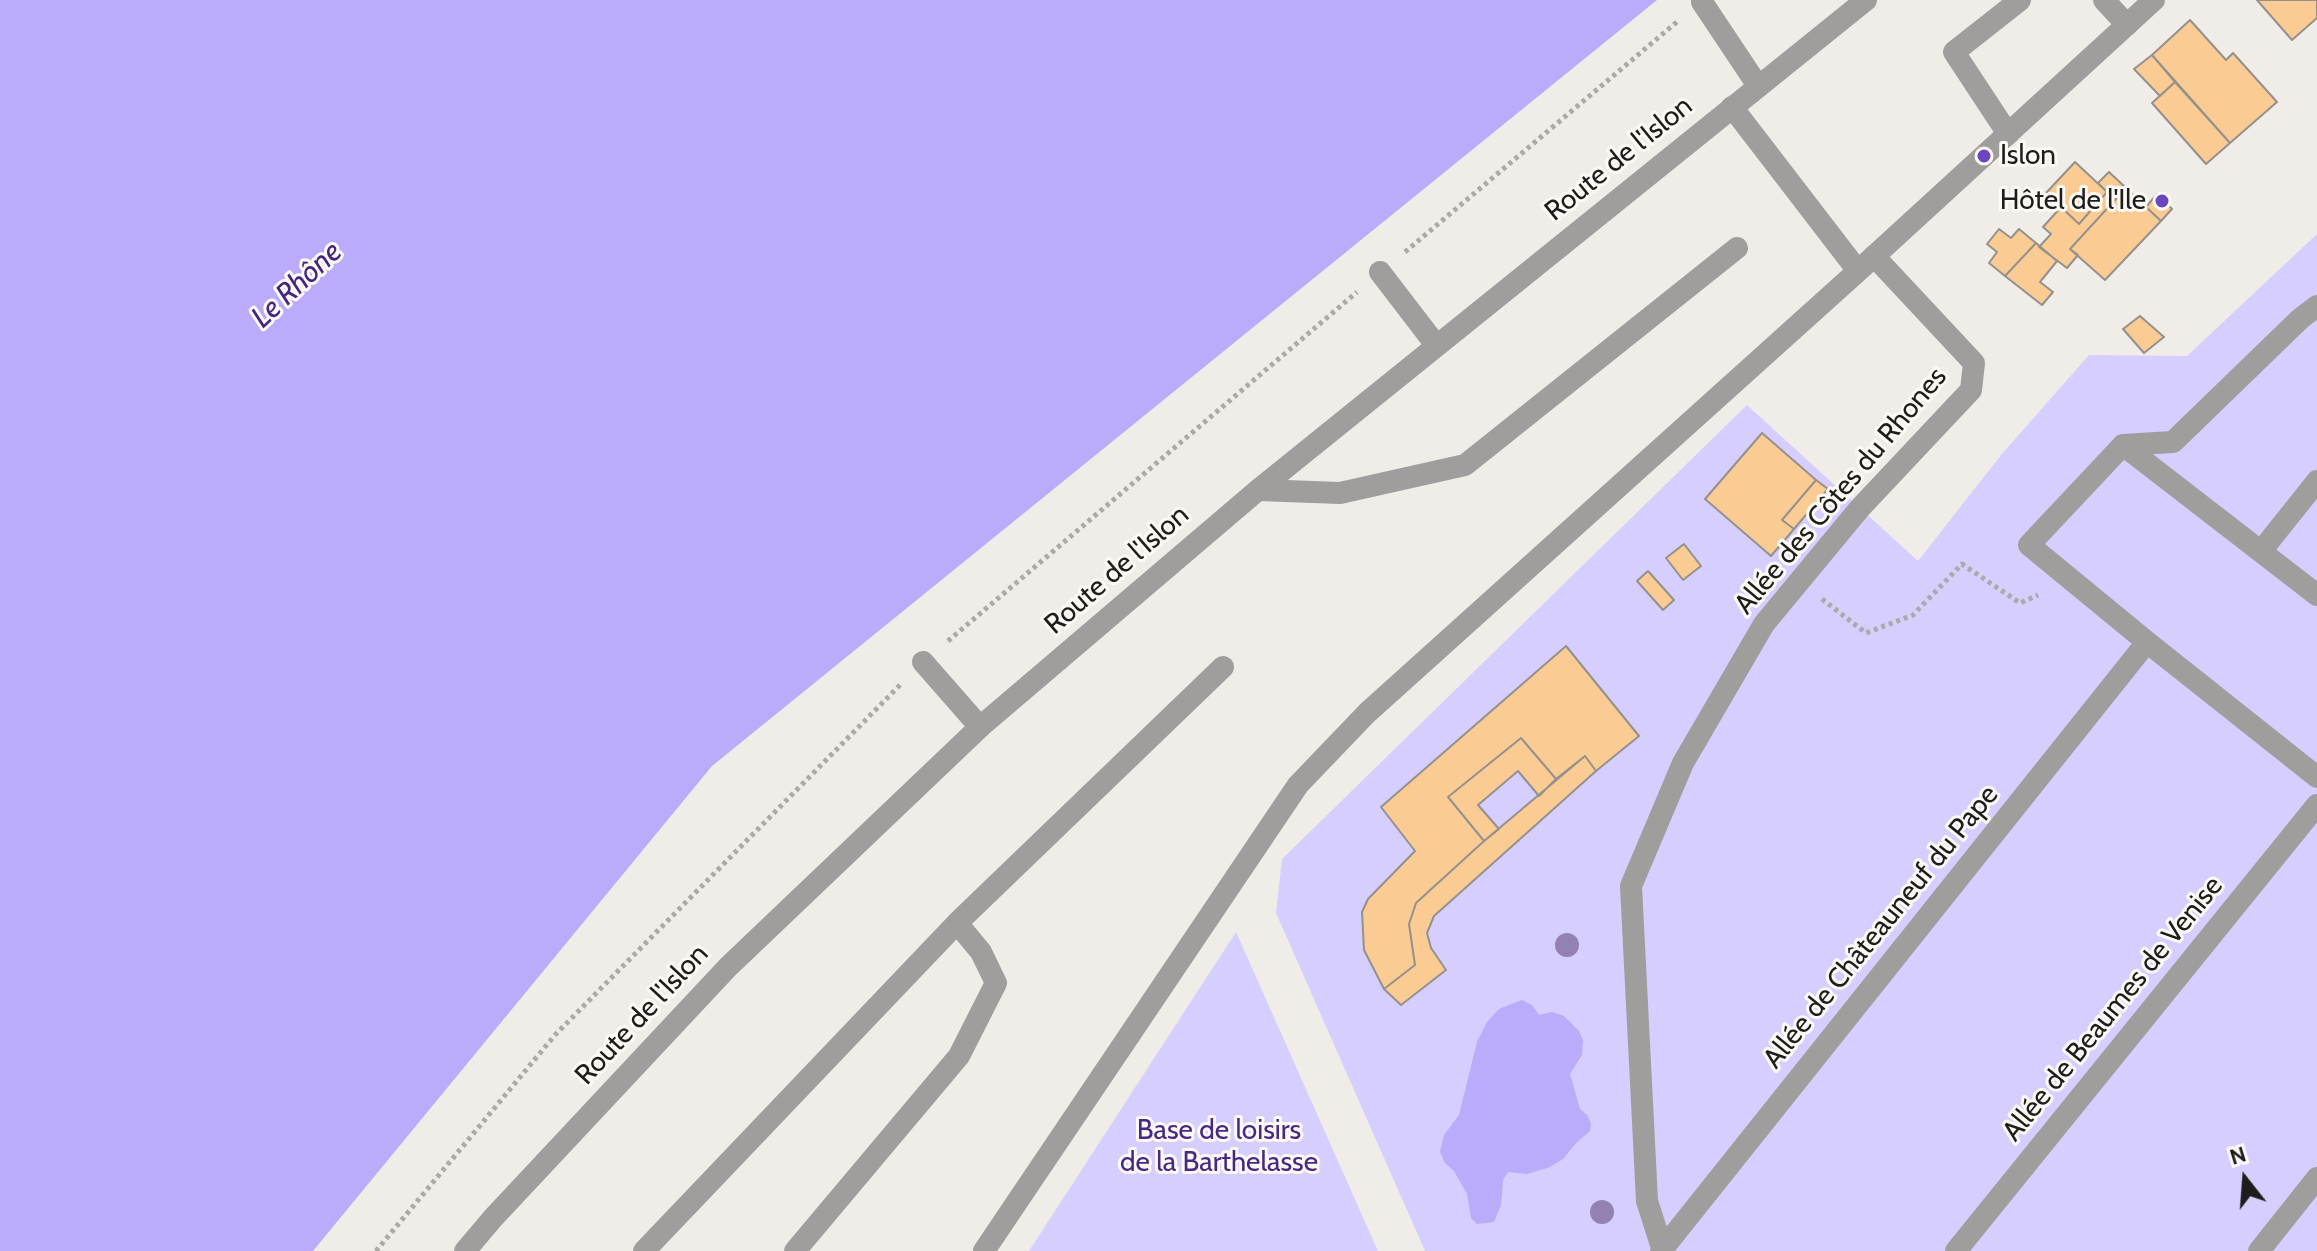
<!DOCTYPE html>
<html>
<head>
<meta charset="utf-8">
<style>
	body { margin:0 }
	#map { position:relative; width:2317px; height:1251px; overflow:hidden; background:#f0ede9; font-family:Cabin,sans-serif }
	canvas { display:block }
	.north { position:absolute; left:2205px; top:1139px; width:80px; height:80px; -webkit-text-stroke:6px #fdfaf6; paint-order:stroke; rotate:343deg; font-size:22px; font-weight:700; line-height:32px; text-align:center; color:#1e1d1c }
	.north::after { content:''; display:block; margin:auto; width:28px; height:36px; background:#1e1d1c; clip-path:polygon(50% 0,100% 100%,50% 72%,0 100%) }
</style>
</head>
<body>
<div id="map">
<canvas width="2317" height="1251"></canvas>
<div class="north">N</div>
</div>
<script>
const context = document.querySelector('canvas').getContext('2d');
context.lineJoin = 'round';
function paint(path, color) { context.fillStyle = color; context.fill(path, 'evenodd'); }
const poly = rows => new Path2D(rows.map(r => 'M' + r).join(''));
function strokePath(path, color, width, dash) { context.strokeStyle = color; context.lineWidth = width; context.lineCap = dash ? 'butt' : 'round'; context.setLineDash(dash || []); context.stroke(path); }
function drawText(font, color, halo, rows, align = 'center') {
  context.font = font + ' Cabin,sans-serif'; context.lineWidth = 6; context.setLineDash([]); context.textBaseline = 'middle'; context.strokeStyle = halo; context.fillStyle = color; for (const [text, x, y, turn = 0] of rows) {
    context.save(); context.translate(x, y); context.rotate((+turn || 0) * Math.PI / 180); context.textAlign = isNaN(turn) ? turn : align; if (halo) context.strokeText(text, 0, 0); context.fillText(text, 0, 0); context.restore();
  }
}
paint(poly([
	[2317,234,2317,1251,1425,1251,1276,913,1282,859,1747,405,1918,561,2001,455,2089,355,2187,356],
	[1236,932,1378,1251,1029,1251]
]), '#d5ceff');
paint(poly([
	[0,0,1657,0,712,766,313,1251,0,1251],
	[1522,1000,1532,1005,1539,1015,1552,1012,1564,1016,1579,1031,1583,1040,1582,1055,1570,1074,1580,1109,1587,1115,1591,1123,1590,1131,1576,1143,1563,1159,1550,1167,1527,1174,1508,1172,1503,1180,1501,1205,1494,1222,1477,1224,1471,1218,1467,1194,1454,1171,1445,1163,1440,1152,1444,1135,1459,1115,1477,1042,1487,1022,1499,1009]
]), '#baabfb');
const building = poly([
	[2257,0,2317,0,2317,18,2292,40,2257,0],
	[2190,20,2226,60,2233,53,2277,102,2230,143,2152,55,2190,20],
	[2152,55,2175,82,2160,96,2134,69,2152,55],
	[2175,82,2230,143,2206,164,2152,103,2175,82],
	[2075,162,2107,192,2079,224,2046,193,2075,162],
	[2109,172,2126,188,2070,249,2078,255,2067,268,2039,247,2051,234,2043,227,2061,207,2079,224,2107,192,2098,183,2109,172],
	[2126,188,2161,221,2105,280,2070,249,2126,188],
	[2157,194,2172,209,2161,221,2146,207,2157,194],
	[1999,229,2011,238,2019,229,2036,243,2005,276,1989,263,1997,252,1987,244,1999,229],
	[2036,243,2057,261,2040,282,2053,292,2042,305,2005,276,2036,243],
	[2140,316,2164,337,2144,353,2123,329,2140,316],
	[1762,433,1816,480,1782,520,1794,529,1771,556,1705,499,1762,433],
	[1816,480,1828,489,1794,529,1782,520,1816,480],
	[1684,544,1701,566,1683,580,1666,558,1684,544],
	[1648,571,1674,600,1663,610,1637,581,1648,571],
	[1566,646,1639,736,1596,771,1585,756,1556,779,1521,738,1448,797,1484,841,1416,903,1409,924,1415,965,1384,989,1364,950,1362,912,1368,899,1415,851,1381,807,1566,646],
	[1521,738,1556,779,1539,796,1518,771,1478,805,1499,829,1484,841,1448,797,1521,738],
	[1585,756,1596,771,1434,916,1427,933,1431,948,1446,970,1401,1005,1384,989,1415,965,1409,924,1416,903,1484,841,1585,756]
]);
paint(building, '#facc93');
strokePath(building, '#94918d', 2);
strokePath(poly([
	[1405,252,1678,21],
	[1822,599,1866,633,1913,615,1962,564,2020,603,2038,595],
	[948,641,1357,292],
	[376,1251,555,1035,902,683]
]), '#aca9a6', 5, [4, 4]);
strokePath(poly([
	[2104,0,2127,25],
	[1702,2,1758,86],
	[2008,134,1954,52,2020,0],
	[1380,272,1436,345],
	[2317,306,2300,319,2173,442,2123,445,2029,545,2147,642,2317,777],
	[2123,445,2317,595],
	[1258,490,1340,493,1465,465,1737,248],
	[2262,550,2317,481],
	[923,662,980,727],
	[644,1251,957,923,1223,667],
	[795,1251,959,1056,996,983,981,952,957,923],
	[1661,1251,2147,642],
	[1663,1251,1647,1201,1631,886,1683,763,1764,624,1860,508,1971,390,1974,363,1874,256],
	[1956,1251,2317,805],
	[2259,1251,2317,1178]
]), '#9f9e9c', 22);
strokePath(poly([
	[1732,107,1858,271],
	[984,1251,1298,785,1367,713,1858,271,2154,0]
]), '#9f9e9c', 22);
strokePath(poly([
	[465,1251,493,1218,728,967,980,727,1258,490,1866,0]
]), '#9f9e9c', 22);
context.fillStyle = '#9281b1';
for (const [x, y] of [
	[1567,945],
	[1602,1212]
]) { context.beginPath(); context.arc(x, y, 12, 0, 2 * Math.PI); context.fill(); }
for (const [x, y, r, color] of [
	[1984,156,8,"#6a47c0"],
	[2162,201,8,"#6a47c0"]
]) { const dot = new Path2D(); dot.arc(x, y, r, 0, 2 * Math.PI); context.fillStyle = color; context.fill(dot); strokePath(dot, '#fdfaf6', 3); }
drawText('28px', '#1e1d1c', '#fdfaf6', [
	["Islon",2000,156],
	["Hôtel de l'Ile",2146,201,"right"]
], 'left');
drawText('28px', '#1e1d1c', '#fdfaf6', [
	["Route de l'Islon",1619,159,-39],
	["Allée des Côtes du Rhones",1841,491,-50],
	["Route de l'Islon",1117,570,-41],
	["Allée de Châteauneuf du Pape",1881,927,-51],
	["Allée de Beaumes de Venise",2113,1009,-51],
	["Route de l'Islon",642,1015,-47]
]);
drawText('28px', '#452983', '#fdfaf6', [
	["Base de loisirs",1219,1131],
	["de la Barthelasse",1219,1163]
]);
drawText('italic 30px', '#422680', '#fdfaf6', [
	["Le Rhône",297,285,-43]
]);
</script>
</body>
</html>
